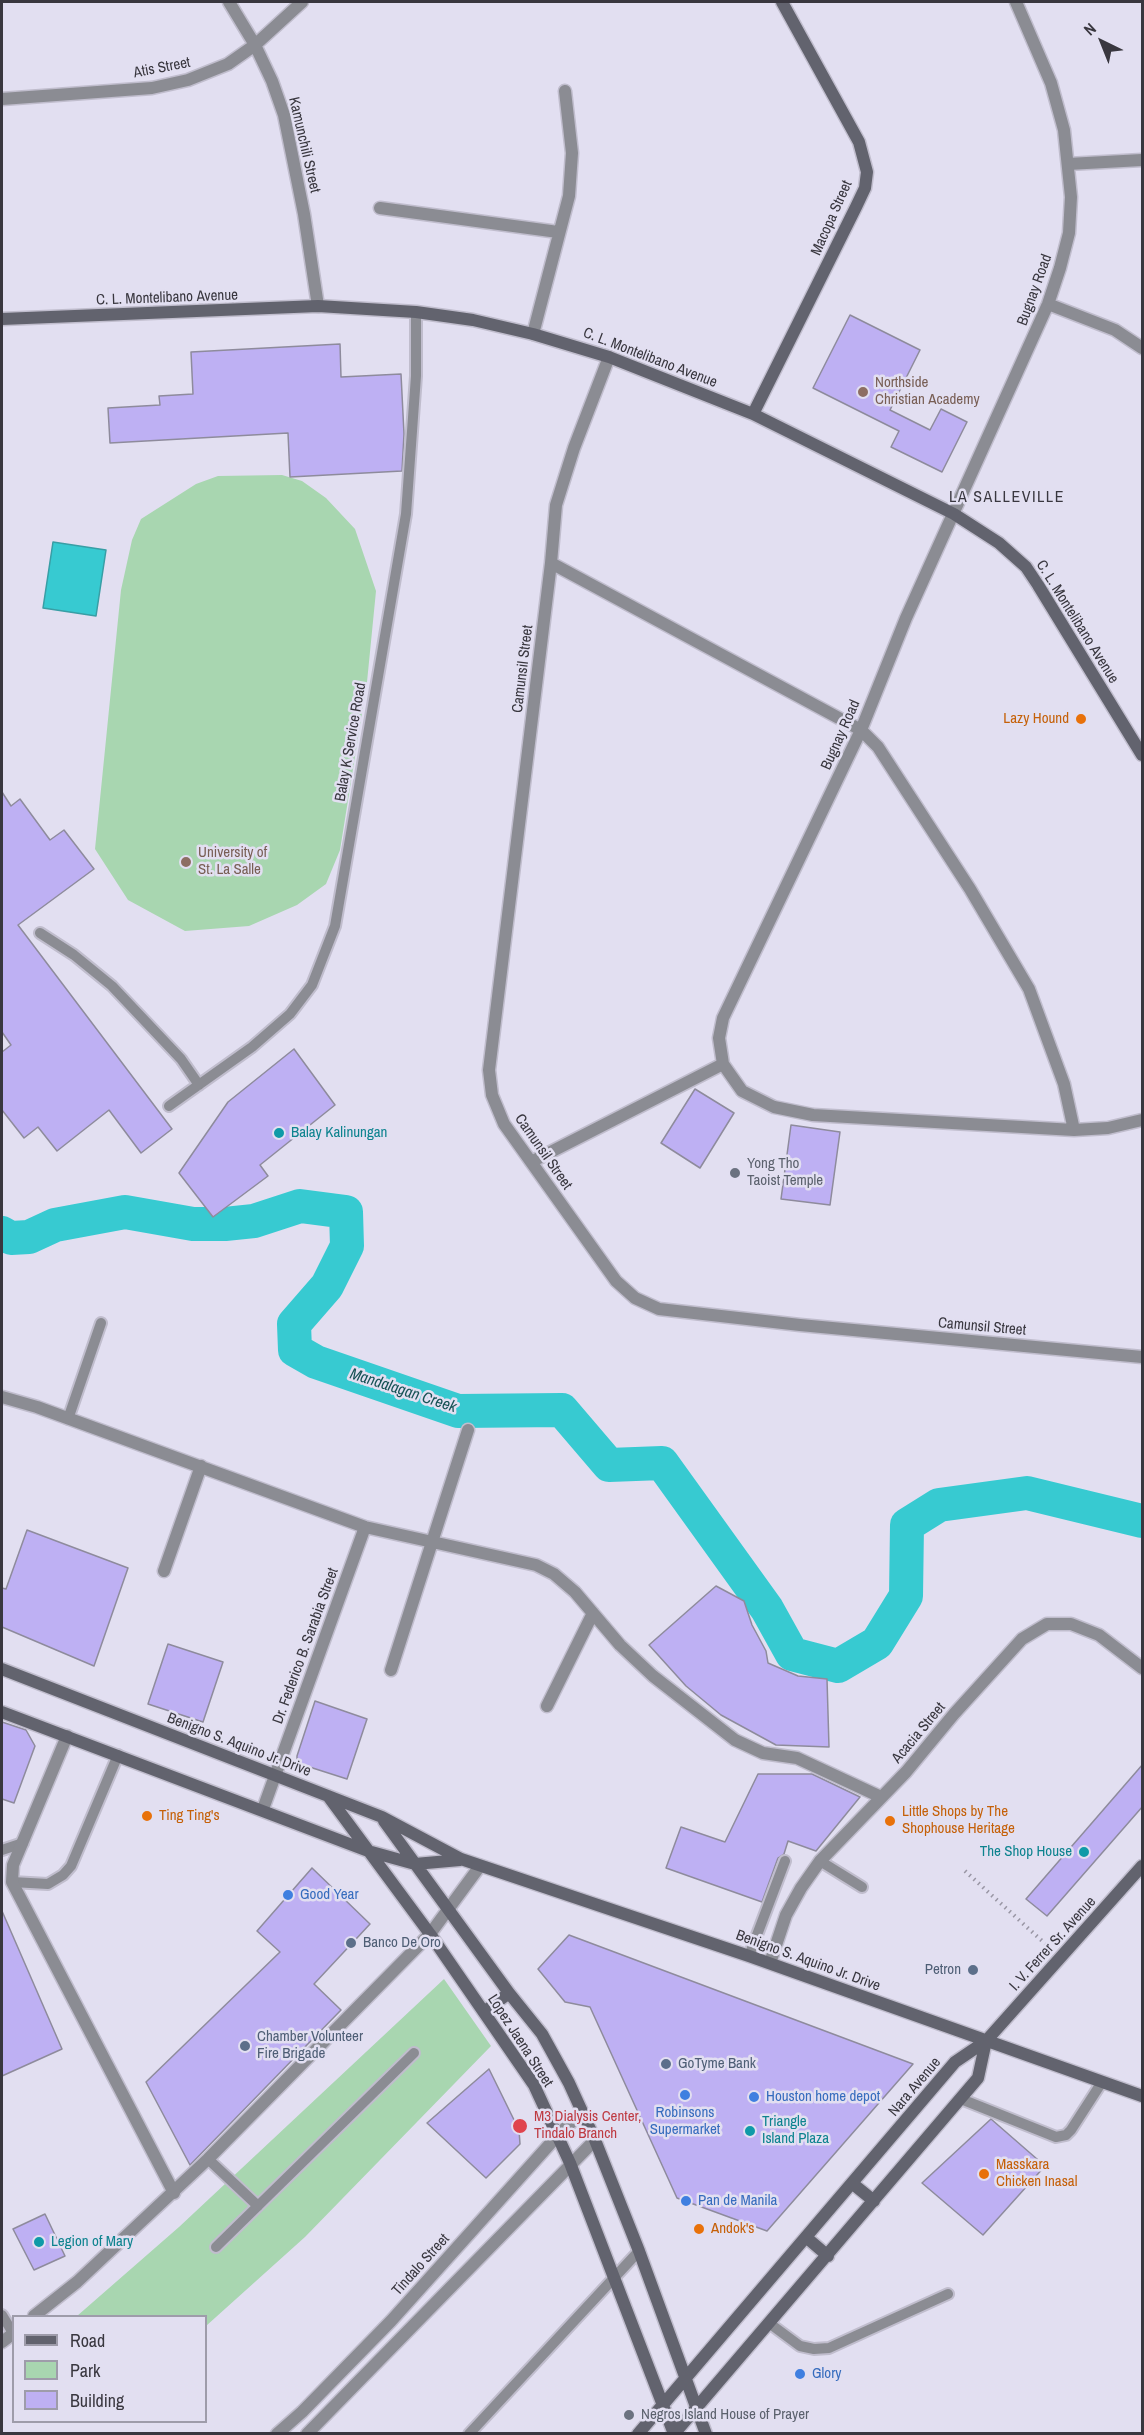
<!DOCTYPE html>
<html>
<head>
<meta charset="utf-8">
<style>
	body { margin:0 }
	#map { position:relative; width:1144px; height:2435px; overflow:hidden; background:#e2dff1; font-family:"Archivo Narrow",sans-serif }
	canvas { display:block }
	.frame { position:absolute; inset:0; border:3px solid #39373f; pointer-events:none }
	.legend { position:absolute; left:12px; top:2315px; width:195px; height:108px; box-sizing:border-box; background:#e2dff1; border:2px solid #9e9caa; margin:0; padding:8px 10px; list-style:none; font-size:18px; color:#39373f }
	.legend li { display:flex; align-items:center; gap:12px; height:30px }
	.legend b { width:30px; border:2px solid #9e9caa }
	.north { position:absolute; left:1072px; top:12px; width:60px; height:60px; -webkit-text-stroke:4px #e2dff1; paint-order:stroke; rotate:317deg; font-size:16px; font-weight:700; line-height:24px; text-align:center; color:#39373f }
	.north::after { content:''; display:block; margin:auto; width:21px; height:27px; background:#39373f; clip-path:polygon(50% 0,100% 100%,50% 72%,0 100%) }
</style>
</head>
<body>
<div id="map">
<canvas width="1144" height="2435"></canvas>
<div class="frame"></div>
<ul class="legend">
<li><b style="height:8px;background:#62636e"></b>Road</li>
<li><b style="height:16px;background:#a8d6b0"></b>Park</li>
<li><b style="height:16px;background:#beb0f3"></b>Building</li>
</ul>
<div class="north">N</div>
</div>
<script>
const context = document.querySelector('canvas').getContext('2d');
context.lineJoin = 'round';
function paint(path, color) { context.fillStyle = color; context.fill(path, 'evenodd'); }
const poly = rows => new Path2D(rows.map(r => 'M' + r).join(''));
function strokePath(path, color, width, dash) { context.strokeStyle = color; context.lineWidth = width; context.lineCap = dash ? 'butt' : 'round'; context.setLineDash(dash || []); context.stroke(path); }
function drawText(font, color, halo, rows, align = 'center') {
  context.font = font + ' "Archivo Narrow",sans-serif'; context.lineWidth = 5; context.setLineDash([]); context.textBaseline = 'middle'; context.strokeStyle = halo; context.fillStyle = color; for (const [text, x, y, turn = 0] of rows) {
    context.save(); context.translate(x, y); context.rotate((+turn || 0) * Math.PI / 180); context.textAlign = isNaN(turn) ? turn : align; if (halo) context.strokeText(text, 0, 0); context.fillText(text, 0, 0); context.restore();
  }
}
paint(poly([
	[282,475,302,481,326,498,355,529,376,591,367,682,340,850,326,884,297,905,249,926,185,931,128,900,95,849,121,590,132,540,141,519,196,484,218,476],
	[444,1979,491,2046,305,2237,206,2326,206,2316,77,2316,179,2227]
]), '#a8d6b0');
const water = poly([
	[53,542,106,550,96,616,43,608,53,542]
]);
paint(water, '#37cad1');
strokePath(water, '#389ea5', 1.5);
strokePath(poly([
	[2,1233,11,1238,29,1237,55,1225,125,1212,193,1224,225,1224,254,1221,300,1206,346,1212,347,1246,327,1286,294,1324,295,1350,316,1362,458,1411,562,1410,609,1465,662,1463,767,1609,792,1654,838,1666,877,1643,906,1596,907,1525,939,1505,1027,1493,1142,1521]
]), '#37cad1', 34);
const building = poly([
	[850,315,920,350,890,410,930,430,941,409,967,422,942,472,891,447,899,431,813,388,850,315],
	[340,344,341,377,401,374,404,434,402,471,290,477,288,433,110,443,108,408,160,405,159,396,193,394,191,352,340,344],
	[2,792,11,806,20,799,50,840,64,830,94,869,18,925,172,1129,141,1153,109,1110,57,1151,38,1127,24,1138,2,1110,2,1052,11,1045,2,1032,2,792],
	[294,1049,335,1105,260,1165,268,1176,213,1217,179,1173,228,1102,294,1049],
	[695,1089,734,1113,700,1168,661,1143,695,1089],
	[791,1125,840,1132,830,1205,781,1199,791,1125],
	[27,1530,128,1568,94,1666,2,1627,2,1588,6,1589,27,1530],
	[716,1586,744,1601,752,1625,766,1651,768,1663,798,1676,827,1679,829,1747,776,1745,721,1715,686,1686,649,1645,716,1586],
	[168,1644,223,1662,203,1722,148,1704,168,1644],
	[315,1701,367,1719,347,1779,297,1763,297,1756,315,1701],
	[2,1722,26,1730,35,1746,14,1803,2,1799,2,1722],
	[1143,1764,1143,1806,1047,1916,1026,1899,1143,1764],
	[758,1774,812,1774,860,1797,816,1851,788,1841,784,1854,778,1858,762,1902,666,1868,681,1827,725,1842,758,1774],
	[312,1868,370,1924,314,1984,341,2010,190,2165,146,2082,280,1952,257,1931,312,1868],
	[2,1911,62,2049,2,2076,2,1911],
	[569,1935,913,2064,767,2231,677,2198,590,2007,565,2002,538,1969,569,1935],
	[489,2069,519,2130,520,2144,486,2178,427,2123,489,2069],
	[991,2119,1045,2166,983,2235,922,2183,991,2119],
	[45,2214,65,2256,34,2270,13,2229,45,2214]
]);
paint(building, '#beb0f3');
strokePath(building, '#8e8b9c', 1.5);
const lane = poly([
	[40,933,74,955,112,986,181,1059,199,1085],
	[169,1106,252,1047,290,1014,312,985,335,926,406,514,416,376,416,312],
	[68,1419,101,1323],
	[2,1850,23,1843],
	[820,1861,862,1887],
	[12,1882,48,1884,63,1875,71,1866,118,1755],
	[749,1956,785,1861],
	[961,2099,1056,2137,1066,2135,1071,2130,1102,2082],
	[208,2159,258,2206],
	[216,2247,414,2053],
	[2,2315,13,2333],
	[769,2323,800,2346,814,2349,829,2348,948,2294],
	[469,2434,639,2251]
]);
const street = poly([
	[229,2,255,45,272,81,284,115,304,214,318,306],
	[1016,2,1051,83,1064,130,1071,197,1069,233,1060,268,1048,304,906,618,861,730,723,1018,719,1038,723,1064,742,1091,774,1107,813,1115,1074,1130,1108,1128,1142,1120],
	[2,99,152,88,188,80,228,64,255,45,302,2],
	[1068,164,1142,160],
	[380,208,558,232],
	[1048,304,1115,330,1142,348],
	[533,334,569,196,572,153,565,91],
	[609,357,574,448,556,505,551,563,489,1070,492,1095,504,1124,616,1281,635,1298,659,1309,800,1325,1142,1357],
	[551,563,861,730,878,747,970,889,1029,989,1064,1084,1074,1130],
	[531,1162,723,1064],
	[2,1397,37,1407,365,1527,536,1565,554,1574,575,1592,620,1645,653,1676,735,1740,763,1753,797,1758,881,1797],
	[164,1571,201,1466],
	[391,1670,468,1430],
	[547,1706,593,1613],
	[67,1736,13,1865,12,1882,174,2193],
	[263,1809,365,1527],
	[770,1963,786,1915,801,1888,820,1861,906,1772,954,1714,1022,1639,1047,1624,1071,1624,1099,1635,1142,1668],
	[34,2316,77,2282,208,2159,430,1934,480,1866],
	[2,2342,14,2333],
	[277,2434,302,2412,391,2321,558,2135,582,2112],
	[307,2434,595,2140]
]);
const secondary = poly([
	[2,319,318,306,416,312,473,320,533,334,609,357,753,414,954,514,999,543,1026,567,1038,585,1142,755],
	[753,414,856,207,865,188,867,172,859,142,782,2],
	[2,1669,382,1817,461,1859,749,1956,1142,2096],
	[2,1712,368,1851,415,1864,460,1860],
	[328,1796,430,1934,534,2085,570,2163,674,2434],
	[384,1821,509,1993,542,2034,569,2083,595,2140,639,2251,706,2434],
	[484,2012,509,1993],
	[853,2184,874,2201],
	[807,2238,828,2256],
	[638,2434,955,2062,986,2041,1142,1866],
	[674,2434,978,2078,986,2041]
]);
strokePath(lane, '#c0bdcd', 14);
strokePath(street, '#c0bdcd', 15);
strokePath(secondary, '#c0bdcd', 15);
strokePath(poly([
	[965,1871,1051,1949]
]), '#9996a4', 4, [1.5, 4.5]);
strokePath(lane, '#8b8c93', 10);
strokePath(street, '#8b8c93', 12);
strokePath(secondary, '#62636e', 12);
for (const [x, y, r, color] of [
	[863,392,6,"#8d6e63"],
	[1081,719,6,"#e8710a"],
	[186,862,6,"#8d6e63"],
	[279,1133,6,"#0f9aa8"],
	[735,1173,6,"#6b7280"],
	[147,1816,6,"#e8710a"],
	[890,1821,6,"#e8710a"],
	[1084,1852,6,"#0f9aa8"],
	[288,1895,6,"#3f7fe0"],
	[351,1943,6,"#5c6f8a"],
	[973,1970,6,"#5c6f8a"],
	[245,2046,6,"#5c6f8a"],
	[666,2064,6,"#5c6f8a"],
	[685,2095,6,"#3f7fe0"],
	[754,2097,6,"#3f7fe0"],
	[520,2126,8,"#e0444e"],
	[750,2131,6,"#0f9aa8"],
	[984,2174,6,"#e8710a"],
	[686,2201,6,"#3f7fe0"],
	[699,2229,6,"#e8710a"],
	[39,2242,6,"#0f9aa8"],
	[800,2374,6,"#3f7fe0"],
	[629,2415,6,"#6b7280"]
]) { const dot = new Path2D(); dot.arc(x, y, r, 0, 2 * Math.PI); context.fillStyle = color; context.fill(dot); strokePath(dot, '#e2dff1', 2); }
drawText('15px', '#39373f', '#e2dff1', [
	["Atis Street",162,68,-11],
	["Kamunchili Street",304,145,77],
	["Macopa Street",832,218,-66],
	["Bugnay Road",1035,290,-70],
	["C. L. Montelibano Avenue",167,298,-2],
	["C. L. Montelibano Avenue",650,358,21],
	["C. L. Montelibano Avenue",1077,622,58],
	["Camunsil Street",523,669,-83],
	["Bugnay Road",841,735,-66],
	["Balay K Service Road",351,742,-80],
	["Camunsil Street",543,1152,55],
	["Camunsil Street",982,1327,5],
	["Dr. Federico B. Sarabia Street",306,1646,-70],
	["Acacia Street",919,1733,-50],
	["Benigno S. Aquino Jr. Drive",239,1745,21],
	["I. V. Ferrer Sr. Avenue",1053,1944,-48],
	["Benigno S. Aquino Jr. Drive",808,1961,20],
	["Lopez Jaena Street",520,2041,57],
	["Nara Avenue",915,2087,-50],
	["Tindalo Street",421,2265,-48]
]);
drawText('15px', '#785e54', '#e2dff1', [
	["Northside",875,383],
	["Christian Academy",875,400],
	["University of",198,853],
	["St. La Salle",198,870]
], 'left');
drawText('15px', '#c56008', '#e2dff1', [
	["Lazy Hound",1069,719,"right"],
	["Little Shops by The",902,1812],
	["Shophouse Heritage",902,1829],
	["Ting Ting's",159,1816],
	["Masskara",996,2165],
	["Chicken Inasal",996,2182],
	["Andok's",711,2229]
], 'left');
drawText('15px', '#0d838f', '#e2dff1', [
	["Balay Kalinungan",291,1133],
	["The Shop House",1072,1852,"right"],
	["Triangle",762,2122],
	["Island Plaza",762,2139],
	["Legion of Mary",51,2242]
], 'left');
drawText('15px', '#5b616d', '#e2dff1', [
	["Yong Tho",747,1164],
	["Taoist Temple",747,1181],
	["Negros Island House of Prayer",641,2415]
], 'left');
drawText('15px', '#366cbe', '#e2dff1', [
	["Good Year",300,1895],
	["Houston home depot",766,2097],
	["Robinsons",685,2113,"center"],
	["Supermarket",685,2130,"center"],
	["Pan de Manila",698,2201],
	["Glory",812,2374]
], 'left');
drawText('15px', '#4e5e75', '#e2dff1', [
	["Banco De Oro",363,1943],
	["Petron",961,1970,"right"],
	["Chamber Volunteer",257,2037],
	["Fire Brigade",257,2054],
	["GoTyme Bank",678,2064]
], 'left');
drawText('15px', '#be3a42', '#e2dff1', [
	["M3 Dialysis Center,",534,2117],
	["Tindalo Branch",534,2134]
], 'left');
context.letterSpacing = '1.5px';
drawText('16px', '#39373f', '#e2dff1', [
	["LA SALLEVILLE",1007,498]
]);
context.letterSpacing = '0px';
drawText('italic 16px', '#175356', '#e2dff1', [
	["Mandalagan Creek",403,1391,18]
]);
</script>
</body>
</html>
